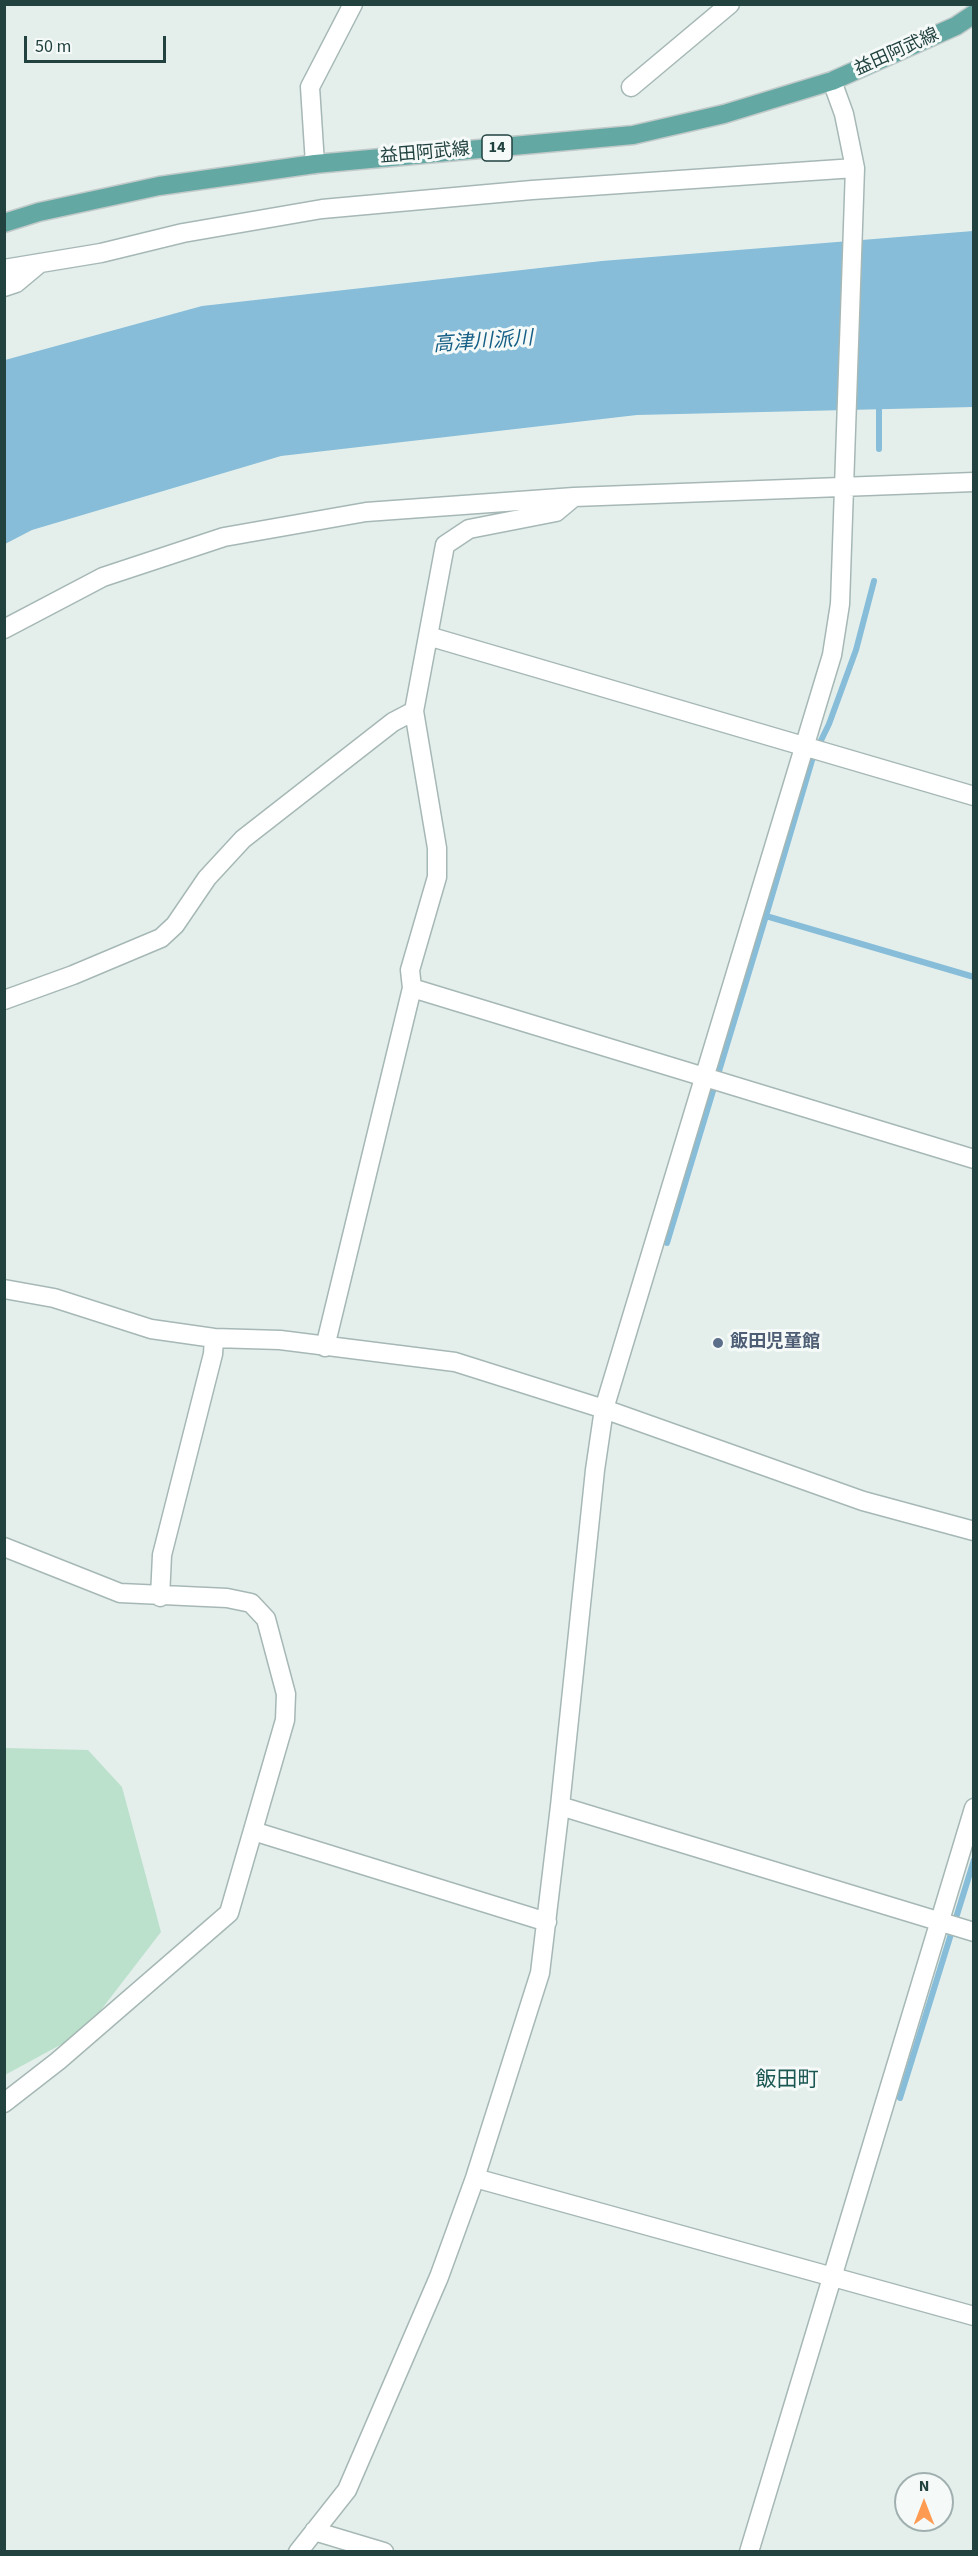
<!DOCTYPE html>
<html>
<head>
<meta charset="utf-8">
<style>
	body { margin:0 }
	#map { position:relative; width:978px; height:2556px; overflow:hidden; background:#e4efec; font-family:"Source Sans 3",sans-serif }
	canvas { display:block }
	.frame { position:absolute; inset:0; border:6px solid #21423f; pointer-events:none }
	.north { position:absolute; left:894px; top:2472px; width:60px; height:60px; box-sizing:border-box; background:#f5faf9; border:2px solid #a0b0af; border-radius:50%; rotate:0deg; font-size:16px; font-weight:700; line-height:24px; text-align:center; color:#21423f }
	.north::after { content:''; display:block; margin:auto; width:21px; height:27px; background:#fe9b52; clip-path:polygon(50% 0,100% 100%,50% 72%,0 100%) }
	.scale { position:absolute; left:24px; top:36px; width:142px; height:27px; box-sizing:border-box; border:3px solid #21423f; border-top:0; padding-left:8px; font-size:18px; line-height:21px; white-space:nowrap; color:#21423f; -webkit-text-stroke:4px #f5faf9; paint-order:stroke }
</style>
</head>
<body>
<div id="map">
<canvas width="978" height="2556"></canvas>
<div class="frame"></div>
<div class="north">N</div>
<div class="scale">50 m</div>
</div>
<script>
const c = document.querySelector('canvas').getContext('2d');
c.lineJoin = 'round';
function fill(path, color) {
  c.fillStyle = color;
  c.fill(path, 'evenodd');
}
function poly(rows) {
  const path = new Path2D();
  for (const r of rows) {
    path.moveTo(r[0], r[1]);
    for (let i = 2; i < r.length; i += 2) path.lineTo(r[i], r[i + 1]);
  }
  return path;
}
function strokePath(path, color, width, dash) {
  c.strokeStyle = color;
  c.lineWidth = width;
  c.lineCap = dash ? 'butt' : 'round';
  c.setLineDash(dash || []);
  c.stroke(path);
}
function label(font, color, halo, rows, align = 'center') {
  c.font = font + ' "Source Sans 3","Noto Sans JP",sans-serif';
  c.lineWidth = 6;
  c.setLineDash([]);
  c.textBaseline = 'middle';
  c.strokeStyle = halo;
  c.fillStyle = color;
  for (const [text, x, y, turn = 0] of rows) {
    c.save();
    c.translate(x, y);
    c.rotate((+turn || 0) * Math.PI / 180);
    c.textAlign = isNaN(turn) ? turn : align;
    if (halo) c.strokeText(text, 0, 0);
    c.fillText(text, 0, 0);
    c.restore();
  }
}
const green = poly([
	[5,1748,88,1750,122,1787,161,1932,84,2032,5,2075]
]);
const water = poly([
	[973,231,973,407,637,415,281,456,32,530,5,544,5,360,202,306,602,261]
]);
const stream = poly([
	[879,449,879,401],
	[874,581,856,650,829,724,813,757,766,916,974,977],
	[667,1243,766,916],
	[900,2098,974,1860]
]);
const minor = poly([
	[631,87,730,4],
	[315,164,310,87,353,4],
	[4,269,101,253,183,233,322,209,532,190,855,168],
	[4,287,16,283,40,263],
	[4,629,103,577,224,537,366,512,574,497,974,482],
	[428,636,974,796],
	[412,988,974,1159],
	[4,1000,73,975,161,938,175,925,207,878,243,839,393,722,414,711],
	[4,1289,54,1298,151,1329,214,1338,280,1340,455,1362,604,1409,863,1501,974,1531],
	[325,1347,412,988,410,970,437,877,437,848,414,711,445,545,469,529,556,512,574,497],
	[4,1547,120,1593,227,1598,251,1603,266,1619,286,1694,285,1720,229,1913,58,2061,4,2103],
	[160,1597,162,1555,213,1354,214,1338],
	[560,1806,974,1932],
	[253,1831,547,1922],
	[475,2178,974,2316],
	[314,2531,384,2552],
	[298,2552,347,2490,439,2277,475,2178,540,1973,560,1806,595,1470,604,1409,832,655,840,604,855,168,844,114,832,81],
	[749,2552,974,1808]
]);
const primary = poly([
	[4,223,39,212,159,186,315,164,633,135,724,114,832,81,956,26,974,14]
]);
const markers = [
	[718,1343,6,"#5c6f8a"]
];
const shields = [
	[497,148,30]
];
const shieldNames = [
	["14",497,148]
];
const streetNames = [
	["益田阿武線",897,53,-24],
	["益田阿武線",425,154,-5]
];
const serviceNames = [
	["飯田児童館",730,1343]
];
const waterNames = [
	["高津川派川",483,343,-4]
];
const quarterNames = [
	["飯田町",787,2081]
];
fill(green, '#bbe1cc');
fill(water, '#87bdd8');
strokePath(stream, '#87bdd8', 6);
strokePath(minor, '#a6b8b5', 21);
strokePath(primary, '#c1cac9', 21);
strokePath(minor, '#fff', 18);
strokePath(primary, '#64a8a3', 18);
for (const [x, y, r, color] of markers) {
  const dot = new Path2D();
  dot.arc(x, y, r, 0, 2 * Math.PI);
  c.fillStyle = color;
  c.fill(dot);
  strokePath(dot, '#f5faf9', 2);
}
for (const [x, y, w] of shields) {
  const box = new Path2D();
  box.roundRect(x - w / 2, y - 13, w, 26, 4.5);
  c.fillStyle = '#f5faf9';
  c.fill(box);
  strokePath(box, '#21423f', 1.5);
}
label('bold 16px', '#21423f', null, shieldNames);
label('18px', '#21423f', '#f5faf9', streetNames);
label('bold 18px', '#4e5e75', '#f5faf9', serviceNames, 'left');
label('italic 20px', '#155e85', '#f5faf9', waterNames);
label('21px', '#1b5753', '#f5faf9', quarterNames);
</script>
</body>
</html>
